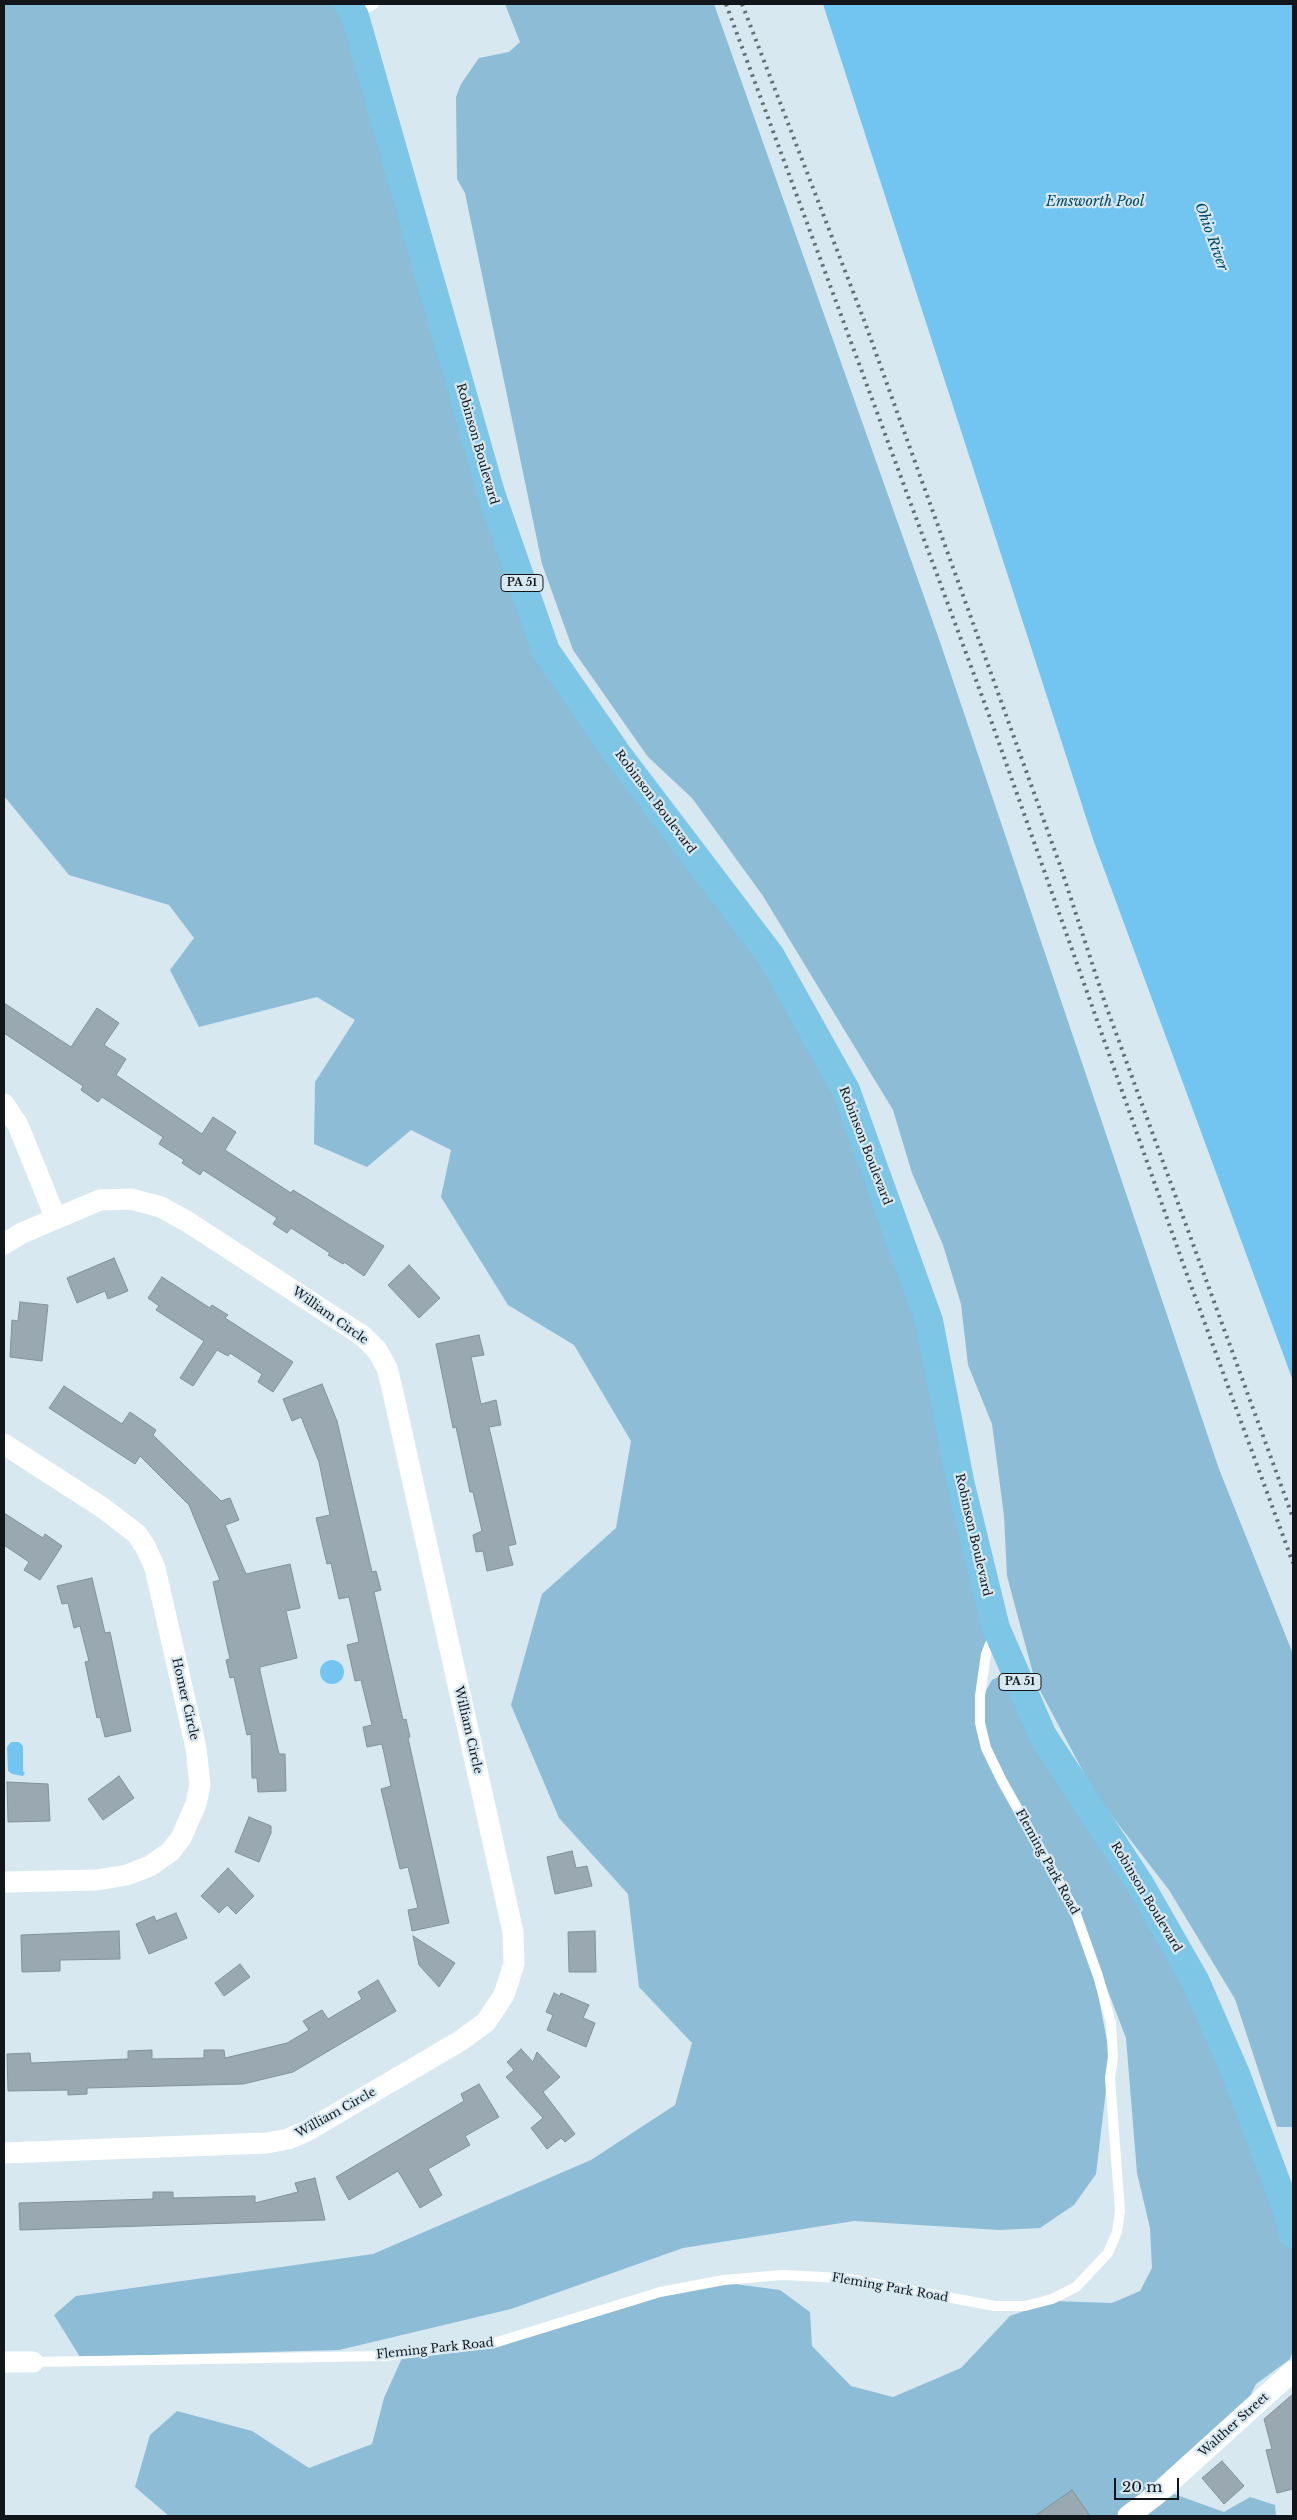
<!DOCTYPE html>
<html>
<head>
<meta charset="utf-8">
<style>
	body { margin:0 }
	#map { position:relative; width:1297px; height:2520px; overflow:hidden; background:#d7e8f1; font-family:"Libre Baskerville",serif }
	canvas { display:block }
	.frame { position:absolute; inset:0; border:5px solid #101619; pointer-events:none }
	.scale { position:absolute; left:1114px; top:2478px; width:65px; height:22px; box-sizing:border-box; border:2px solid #101619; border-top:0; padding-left:6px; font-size:15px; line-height:18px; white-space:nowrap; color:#101619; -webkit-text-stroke:4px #d7e8f1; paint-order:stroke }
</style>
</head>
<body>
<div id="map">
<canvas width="1297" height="2520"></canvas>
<div class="frame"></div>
<div class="scale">20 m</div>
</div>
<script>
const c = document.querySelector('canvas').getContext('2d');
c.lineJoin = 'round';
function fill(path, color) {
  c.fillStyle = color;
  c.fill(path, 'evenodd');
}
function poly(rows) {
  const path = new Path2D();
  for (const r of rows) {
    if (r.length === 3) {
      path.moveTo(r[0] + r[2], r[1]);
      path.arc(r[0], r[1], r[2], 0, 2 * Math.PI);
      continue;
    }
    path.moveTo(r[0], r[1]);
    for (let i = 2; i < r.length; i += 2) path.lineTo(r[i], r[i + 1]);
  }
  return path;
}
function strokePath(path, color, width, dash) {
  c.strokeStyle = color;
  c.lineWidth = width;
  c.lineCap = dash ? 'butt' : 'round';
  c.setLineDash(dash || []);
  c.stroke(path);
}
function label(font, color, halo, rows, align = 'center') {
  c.font = font + ' "Libre Baskerville",serif';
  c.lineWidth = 4.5;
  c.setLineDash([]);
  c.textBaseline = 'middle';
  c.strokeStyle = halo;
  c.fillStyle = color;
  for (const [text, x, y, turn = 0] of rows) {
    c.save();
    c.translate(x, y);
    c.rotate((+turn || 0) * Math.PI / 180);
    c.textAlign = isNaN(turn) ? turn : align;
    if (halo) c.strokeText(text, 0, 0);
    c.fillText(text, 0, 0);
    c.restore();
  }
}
const green = poly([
	[4,4,340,4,535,651,766,960,841,1093,923,1322,993,1629,978,1723,1072,1911,1095,1979,1110,2056,1096,2174,1074,2205,1040,2228,999,2230,854,2221,683,2248,511,2309,339,2350,80,2357,54,2315,76,2296,373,2254,591,2160,675,2105,692,2043,639,1987,628,1894,559,1818,511,1705,542,1594,616,1528,631,1441,574,1345,508,1305,441,1197,451,1150,411,1130,367,1167,314,1144,315,1082,355,1020,317,997,199,1027,170,970,194,938,169,905,69,875,4,796],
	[505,4,714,4,939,639,1219,1469,1293,1654,1293,2127,1277,2127,1235,1999,1169,1890,1095,1794,1035,1681,1007,1576,1004,1516,992,1424,968,1365,961,1304,943,1245,912,1173,893,1110,763,896,692,798,648,757,573,650,542,564,465,193,457,179,456,97,461,84,479,58,509,52,520,42],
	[1002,1675,1194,1982,1283,2215,1293,2252,1293,2351,1290,2359,1256,2384,1243,2411,1122,2516,169,2516,135,2487,150,2435,177,2411,252,2431,309,2468,372,2444,384,2398,403,2356,495,2347,663,2296,727,2283,780,2290,810,2312,812,2346,851,2386,893,2397,961,2368,1010,2316,1053,2301,1112,2303,1140,2291,1152,2268,1150,2228,1137,2173,1126,2038,1077,1910,988,1747,982,1723,983,1696,992,1680],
	[1174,2494,1224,2512,1250,2497,1275,2505,1276,2516,1146,2516]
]);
const water = poly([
	[823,4,1293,4,1293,1381,1094,842],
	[332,1672,12],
	[11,1742,19,1742,23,1746,23,1771,25,1773,23,1776,12,1774,8,1771,7,1747]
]);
const building = poly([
	[4,1003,71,1047,97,1008,119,1023,104,1045,126,1059,116,1075,202,1134,213,1117,236,1132,225,1150,291,1193,293,1190,384,1246,364,1276,344,1262,343,1264,328,1255,330,1253,291,1228,287,1233,273,1224,277,1218,203,1170,200,1175,182,1163,184,1160,159,1144,163,1137,102,1097,98,1102,81,1090,83,1086,4,1033,4,1003],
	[114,1258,128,1291,108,1299,105,1291,77,1303,67,1278,114,1258],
	[409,1265,440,1298,419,1318,388,1285,409,1265],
	[162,1277,210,1308,212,1305,228,1315,225,1318,293,1362,273,1392,258,1382,262,1374,230,1353,228,1356,217,1350,193,1386,180,1378,204,1341,156,1310,159,1306,148,1298,162,1277],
	[20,1302,48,1305,42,1361,10,1357,12,1320,18,1321,20,1302],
	[479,1335,484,1355,471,1357,481,1404,496,1400,501,1425,489,1427,516,1544,508,1546,513,1565,487,1571,483,1551,476,1552,473,1535,482,1531,473,1492,470,1492,456,1427,453,1428,436,1344,479,1335],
	[322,1384,337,1421,372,1572,376,1571,381,1590,374,1592,403,1720,406,1719,410,1737,408,1738,449,1923,412,1931,408,1910,418,1908,408,1867,400,1869,381,1789,391,1786,382,1744,367,1747,363,1727,372,1725,361,1680,355,1681,347,1645,359,1642,349,1597,339,1599,331,1563,327,1564,316,1518,330,1515,319,1462,301,1417,292,1421,283,1399,322,1384],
	[64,1386,122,1424,130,1412,156,1430,153,1435,221,1501,230,1498,239,1520,225,1525,246,1574,290,1564,300,1608,286,1611,297,1658,260,1667,260,1671,279,1754,285,1754,286,1791,258,1792,257,1778,252,1778,251,1734,247,1735,234,1677,230,1678,226,1660,230,1659,213,1582,220,1580,189,1505,140,1456,135,1464,49,1408,64,1386],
	[4,1513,43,1538,45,1534,62,1546,40,1580,24,1570,29,1562,4,1545,4,1513],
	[92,1578,105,1633,110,1632,131,1731,105,1737,100,1717,97,1718,85,1662,89,1661,80,1626,74,1628,68,1603,62,1604,57,1586,92,1578],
	[119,1776,134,1798,103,1820,88,1799,119,1776],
	[7,1782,48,1784,50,1821,8,1822,7,1782],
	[249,1817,271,1826,271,1833,259,1862,235,1852,249,1817],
	[572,1851,576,1868,587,1866,592,1886,555,1894,547,1857,572,1851],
	[228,1868,254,1896,236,1914,227,1905,219,1913,201,1896,228,1868],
	[176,1913,187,1938,149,1954,136,1924,154,1916,156,1921,176,1913],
	[119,1931,120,1959,60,1960,60,1971,22,1972,21,1935,119,1931],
	[595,1931,596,1972,569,1972,568,1932,595,1931],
	[413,1936,455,1963,439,1987,419,1965,413,1936],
	[240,1964,250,1977,224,1996,215,1983,240,1964],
	[378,1980,396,2011,293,2072,243,2084,87,2088,87,2094,68,2095,68,2090,8,2091,7,2054,30,2053,31,2063,128,2059,128,2051,152,2050,152,2059,204,2058,204,2050,224,2050,225,2058,287,2043,309,2030,303,2021,322,2010,328,2019,362,1999,358,1992,378,1980],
	[554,1993,560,1996,561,1993,589,2005,583,2018,595,2023,586,2047,547,2030,553,2015,546,2012,554,1993],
	[521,2049,533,2062,537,2052,560,2077,543,2092,575,2134,565,2142,561,2138,547,2149,531,2128,543,2118,506,2077,514,2070,507,2062,521,2049],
	[479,2084,499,2117,465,2136,470,2145,428,2169,442,2195,420,2208,398,2171,349,2200,336,2177,464,2101,461,2094,479,2084],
	[315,2178,325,2220,20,2230,19,2203,153,2199,153,2192,173,2192,173,2198,255,2196,255,2203,298,2192,295,2183,315,2178],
	[1293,2394,1293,2489,1277,2493,1266,2450,1272,2449,1264,2419,1293,2394],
	[1222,2461,1244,2486,1224,2504,1202,2478,1222,2461],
	[1072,2490,1090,2516,1035,2516,1072,2490]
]);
const service = poly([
	[355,14,374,4],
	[33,2362,384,2356,494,2343,660,2292,724,2280,782,2275,844,2278,995,2306,1025,2306,1052,2299,1076,2287,1108,2253,1117,2232,1120,2211,1110,2078,1113,2057,1111,2023,1098,1976,1074,1909,1002,1781,986,1748,980,1723,980,1696,986,1654,994,1634]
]);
const minor = poly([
	[4,1104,18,1125,56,1219],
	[4,1244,22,1233,100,1200,131,1199,161,1207,188,1222,363,1336,377,1350,387,1368,392,1388,513,1932,514,1964,504,1995,486,2022,460,2041,307,2131,288,2139,267,2143,4,2153],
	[4,1444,103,1508,137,1534,146,1548,155,1568,196,1748,200,1785,196,1804,181,1838,170,1852,150,1866,127,1875,97,1880,4,1882],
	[4,2362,33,2362],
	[1128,2516,1156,2495,1293,2371]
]);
const primary = poly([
	[348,4,355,16,491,493,546,651,619,756,771,956,846,1090,929,1321,960,1481,996,1628,1043,1736,1140,1884,1196,1982,1236,2074,1288,2213,1293,2234]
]);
const rail = poly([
	[726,4,993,726,1186,1272,1293,1563],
	[742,4,864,320,1061,868,1105,1003,1293,1518]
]);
const shields = [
	[522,583,42],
	[1020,1682,42]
];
const shieldNames = [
	["PA 51",522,583],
	["PA 51",1020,1682]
];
const streetNames = [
	["Robinson Boulevard",477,444,74],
	["Robinson Boulevard",655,802,53],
	["Robinson Boulevard",865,1146,69],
	["William Circle",330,1316,35],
	["Robinson Boulevard",973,1535,77],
	["Homer Circle",185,1699,77],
	["William Circle",468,1730,77],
	["Fleming Park Road",1047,1862,61],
	["Robinson Boulevard",1146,1897,59],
	["William Circle",336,2113,-29],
	["Fleming Park Road",890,2288,10],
	["Fleming Park Road",435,2349,-6],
	["Walther Street",1234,2425,-42]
];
const waterNames = [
	["Emsworth Pool",1095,202],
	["Ohio River",1211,237,70]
];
fill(green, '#8cbcd6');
fill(water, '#73c5f1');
fill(building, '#99a8b1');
strokePath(building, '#82919a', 1);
strokePath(service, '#fff', 10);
strokePath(minor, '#fff', 21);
strokePath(primary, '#7dc6e6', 28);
strokePath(rail, '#636e73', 4, [2.5, 5]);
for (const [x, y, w] of shields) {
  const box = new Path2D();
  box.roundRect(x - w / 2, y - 8.5, w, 17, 4);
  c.fillStyle = '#d7e8f1';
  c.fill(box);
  strokePath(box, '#101619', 1);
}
label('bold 11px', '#101619', null, shieldNames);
label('12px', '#101619', '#d7e8f1', streetNames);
label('italic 14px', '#004864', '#d7e8f1', waterNames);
</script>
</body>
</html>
